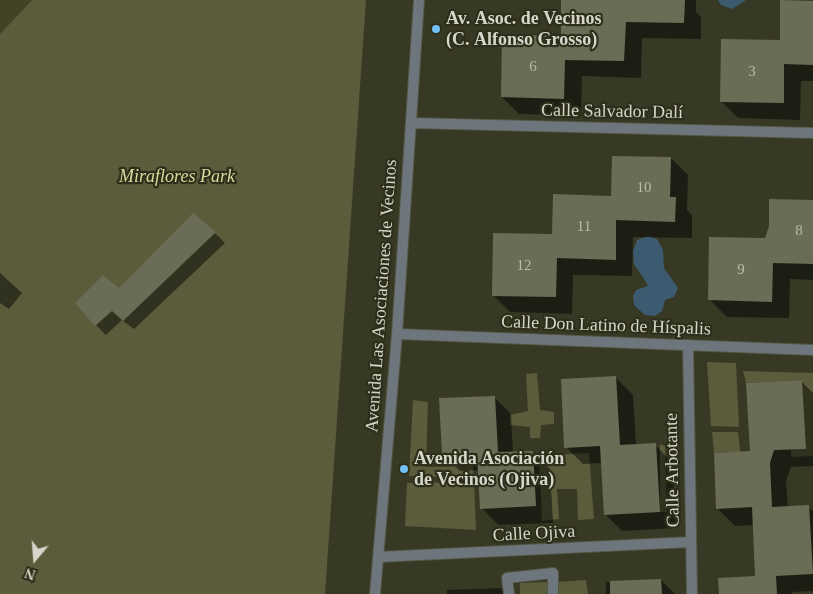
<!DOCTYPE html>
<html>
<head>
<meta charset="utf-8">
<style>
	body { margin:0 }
	#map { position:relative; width:813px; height:594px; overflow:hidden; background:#383924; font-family:Georgia,serif }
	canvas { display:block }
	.north { position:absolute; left:10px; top:534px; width:50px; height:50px; -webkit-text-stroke:4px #2e2f1a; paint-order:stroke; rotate:198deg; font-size:14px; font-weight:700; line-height:20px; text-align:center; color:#d5d6c9 }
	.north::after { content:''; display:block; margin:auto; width:18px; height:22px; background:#d5d6c9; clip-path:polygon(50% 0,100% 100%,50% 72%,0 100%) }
</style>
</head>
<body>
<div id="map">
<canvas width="813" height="594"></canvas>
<div class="north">N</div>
</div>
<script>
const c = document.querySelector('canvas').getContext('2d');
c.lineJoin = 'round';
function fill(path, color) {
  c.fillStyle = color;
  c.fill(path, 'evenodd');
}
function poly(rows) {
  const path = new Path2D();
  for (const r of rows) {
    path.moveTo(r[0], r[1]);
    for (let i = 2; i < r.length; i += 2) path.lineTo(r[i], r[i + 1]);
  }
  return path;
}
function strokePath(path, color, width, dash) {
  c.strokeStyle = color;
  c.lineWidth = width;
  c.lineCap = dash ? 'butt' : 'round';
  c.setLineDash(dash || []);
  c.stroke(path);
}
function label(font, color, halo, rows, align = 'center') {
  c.font = font + ' Georgia,serif';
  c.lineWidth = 4.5;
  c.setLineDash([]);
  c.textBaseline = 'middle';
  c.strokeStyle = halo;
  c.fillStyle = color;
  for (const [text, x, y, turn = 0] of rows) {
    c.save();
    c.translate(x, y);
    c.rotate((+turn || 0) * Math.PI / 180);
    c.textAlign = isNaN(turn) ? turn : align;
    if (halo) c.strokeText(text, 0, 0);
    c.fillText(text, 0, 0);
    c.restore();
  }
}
const built = poly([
	[0,0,32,0,0,34]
]);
const green = poly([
	[32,0,366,0,325,594,0,594,0,34],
	[707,362,736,363,739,427,711,426],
	[743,371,813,373,813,456,791,457,791,450,805,449,802,380,746,383],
	[537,373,540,410,554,412,554,424,541,425,540,438,530,438,530,427,510,425,510,415,528,411,526,374],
	[413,400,428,402,426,467,473,466,473,478,409,476],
	[712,432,738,432,741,458,733,452,714,453],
	[660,444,665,446,667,512,660,512],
	[589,453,594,519,578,520,577,489,557,489,559,519,542,521,539,456],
	[474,482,476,530,405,526,407,483],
	[586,580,588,594,556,594,556,582],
	[548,582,549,594,520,594,520,583]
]);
const water = poly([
	[718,0,746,0,732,9,721,5],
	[648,236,657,239,663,250,664,268,678,288,674,297,665,300,662,311,655,316,645,315,634,305,633,296,636,290,648,286,646,282,634,264,633,251,637,240]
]);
const shadow = poly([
	[563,0,696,0,696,12,701,17,701,39,642,38,641,78,582,76,581,116,519,114,502,97,562,37],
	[813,2,813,81,801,81,800,120,738,118,721,101,781,41],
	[671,158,688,175,687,210,692,215,692,238,633,237,632,276,573,275,572,314,510,312,493,295,553,236],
	[813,201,813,280,790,279,789,318,727,317,710,300,766,240],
	[215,233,225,243,134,329,122,320,106,335,96,325,119,289],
	[0,273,22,293,9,309,0,303],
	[616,378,633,395,636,445,655,445,672,462,676,528,622,531,605,514,602,463,583,464,566,447],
	[802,382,813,393,813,466,791,467,786,481,788,508,808,507,813,511,813,591,792,592,792,594,721,594,757,577,754,525,735,526,718,509,751,452],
	[494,397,511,414,513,453,533,452,550,469,553,523,498,525,482,508,480,470,460,471,443,454],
	[661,580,675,594,606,594,606,582],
	[501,588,507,594,447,594,447,590]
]);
const building = poly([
	[561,0,685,0,684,23,626,22,624,61,565,60,564,99,501,97,502,35,561,36],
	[780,0,813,1,813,65,784,64,784,103,720,102,721,39,780,40],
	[612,156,671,157,670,197,676,197,675,222,616,220,616,260,557,258,556,297,492,296,493,233,552,234,553,194,611,196],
	[769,199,813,200,813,264,773,263,772,302,708,300,709,237,765,238,769,226],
	[193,213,216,232,123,321,112,311,95,326,75,303,103,275,119,288],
	[616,376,620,445,656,443,660,512,604,515,600,446,564,448,561,379],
	[802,380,806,449,774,450,770,463,772,507,809,505,813,574,776,576,777,594,719,594,718,578,755,576,752,507,716,509,714,453,750,451,746,383],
	[495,396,498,452,533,451,536,506,480,509,477,453,442,454,439,398],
	[661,579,662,594,610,594,610,581]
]);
const street = poly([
	[411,123,813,133],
	[397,334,813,350],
	[688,345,692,594],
	[378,557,691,542],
	[375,594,397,334,419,0],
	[509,594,507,578,553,573,553,594]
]);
const markers = [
	[436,29,5,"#71c1f5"],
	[404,469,5,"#71c1f5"]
];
const numberNames = [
	["6",533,67],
	["3",752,72],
	["10",644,188],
	["11",584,227],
	["8",799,231],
	["12",524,266],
	["9",741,270]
];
const poiNames = [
	["Av. Asoc. de Vecinos",446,19],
	["(C. Alfonso Grosso)",446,40],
	["Avenida Asociación",414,459],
	["de Vecinos (Ojiva)",414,480]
];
const streetNames = [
	["Calle Salvador Dalí",612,112,1],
	["Avenida Las Asociaciones de Vecinos",382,296,-86],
	["Calle Don Latino de Híspalis",606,326,2],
	["Calle Arbotante",673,470,-91],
	["Calle Ojiva",534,534,-3]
];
const parkNames = [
	["Miraflores Park",177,177]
];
fill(built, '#414226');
fill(green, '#5a5c3b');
fill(water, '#3c5b70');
fill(shadow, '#0007');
fill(building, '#6a6c55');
strokePath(street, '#545542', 12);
strokePath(street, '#6c767c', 10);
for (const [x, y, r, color] of markers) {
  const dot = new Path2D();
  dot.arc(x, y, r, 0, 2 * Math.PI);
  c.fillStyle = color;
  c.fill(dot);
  strokePath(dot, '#2e2f1a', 2);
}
label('15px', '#babcac', null, numberNames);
label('bold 18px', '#d5d6c9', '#2e2f1a', poiNames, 'left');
label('18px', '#d5d6c9', '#2e2f1a', streetNames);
label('italic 18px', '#d8db9e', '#2e2f1a', parkNames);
</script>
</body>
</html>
